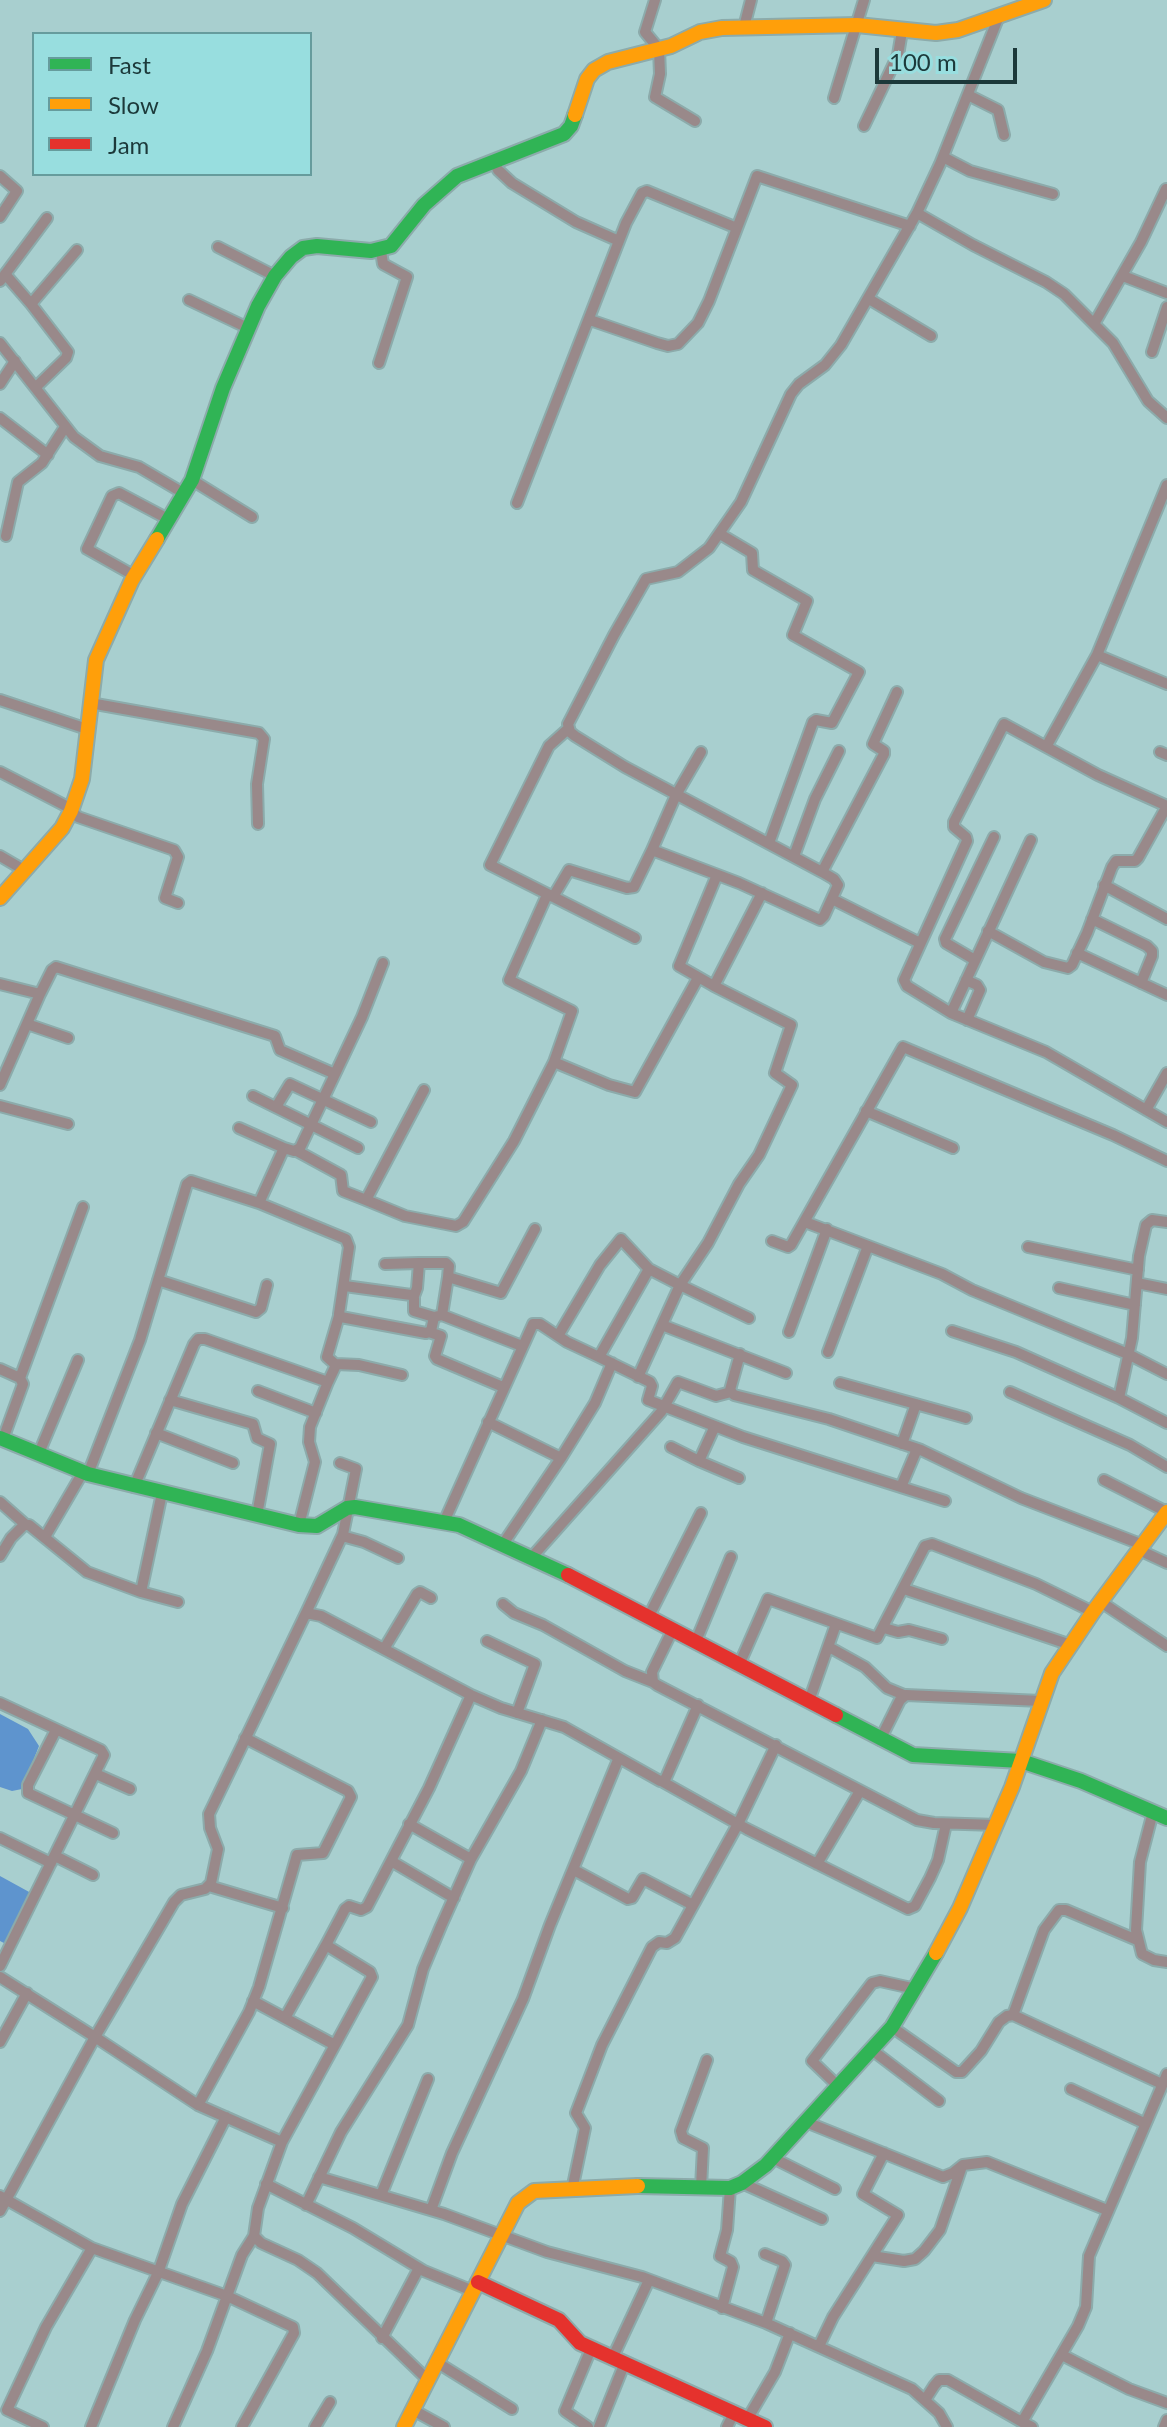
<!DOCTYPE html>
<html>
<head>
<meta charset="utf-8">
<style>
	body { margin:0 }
	#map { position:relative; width:1167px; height:2427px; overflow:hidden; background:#a8cfcf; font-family:Lato,sans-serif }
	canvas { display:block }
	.legend { position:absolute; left:32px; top:32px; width:280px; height:144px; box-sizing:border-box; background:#98dedf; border:2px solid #669c9d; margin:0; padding:10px 14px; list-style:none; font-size:24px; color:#1c393a }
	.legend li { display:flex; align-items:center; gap:16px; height:40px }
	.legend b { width:40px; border:2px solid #669c9d }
	.scale { position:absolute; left:875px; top:48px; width:142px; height:36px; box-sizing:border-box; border:4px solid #1c393a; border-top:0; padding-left:10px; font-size:24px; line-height:28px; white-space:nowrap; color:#1c393a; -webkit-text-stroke:6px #98dedf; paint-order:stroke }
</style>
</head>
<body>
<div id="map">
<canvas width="1167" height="2427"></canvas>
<ul class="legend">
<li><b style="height:10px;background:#30b455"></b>Fast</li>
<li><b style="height:10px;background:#ff9f0a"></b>Slow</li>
<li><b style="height:10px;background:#e5322d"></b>Jam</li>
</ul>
<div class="scale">100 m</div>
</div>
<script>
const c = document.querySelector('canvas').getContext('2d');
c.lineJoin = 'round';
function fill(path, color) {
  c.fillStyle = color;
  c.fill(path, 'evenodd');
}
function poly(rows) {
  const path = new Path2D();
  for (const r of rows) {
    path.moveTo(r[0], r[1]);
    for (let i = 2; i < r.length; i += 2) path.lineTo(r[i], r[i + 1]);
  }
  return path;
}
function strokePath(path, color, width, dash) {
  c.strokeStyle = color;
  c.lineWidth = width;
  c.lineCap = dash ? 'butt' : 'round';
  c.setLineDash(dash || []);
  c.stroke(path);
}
const water = poly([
	[0,1714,28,1729,39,1746,22,1789,12,1791,0,1787],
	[0,1876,31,1893,6,1944,0,1941]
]);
const street = poly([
	[655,0,645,32,659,49,660,74,655,97,695,121],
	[744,27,751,0],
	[968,95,998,110,1004,135],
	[834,98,864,0],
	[864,126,898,55,902,31],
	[943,157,970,171,1053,194],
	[494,161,498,170,512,183,576,222,619,241],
	[0,176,17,191,0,217],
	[917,213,973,245,1046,282,1064,294,1113,343,1148,401,1167,418],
	[218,247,275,276],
	[5,274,31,304,68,352,66,358,36,387],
	[1123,276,1167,293],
	[0,281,47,218],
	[869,299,931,336],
	[189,300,248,328],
	[31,304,77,250],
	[590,320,657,343,668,346,678,344,698,323,709,301,757,176,910,226],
	[1094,324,1141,242,1166,189],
	[0,343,74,437,100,456,139,467,185,494],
	[1152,352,1167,307],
	[379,363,407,277,383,264,381,251],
	[0,384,15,361],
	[0,418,48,455],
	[192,480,252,517],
	[517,503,626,223,642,193,647,191,737,228],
	[720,534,752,553,753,570,807,601,793,635,859,672,832,723,816,720,813,722,769,843],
	[6,536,18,482,42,463,65,427],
	[135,576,87,549,112,496,119,493,168,519],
	[1097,655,1167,684],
	[0,700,87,729],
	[90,703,259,733,264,739,257,784,258,824],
	[569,728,549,746,490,865,635,938],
	[1046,747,1097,655,1167,485],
	[701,752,676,795,652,850,739,883,820,920,824,916,838,885,834,879,822,872,884,754,884,751,873,744,897,692],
	[1160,752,1167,755],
	[0,772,66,806,78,817,174,850,178,857,165,898,178,903],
	[1167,806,1098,775,1004,724,954,822,954,827,966,837,967,841,904,980,907,986,951,1013,1046,1052,1167,1122],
	[0,856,24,870],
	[794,856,815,799,839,751],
	[822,872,625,767,575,736,570,732,568,724,614,635,646,579,678,572,709,548,741,502,791,394,799,384,825,365,841,345,917,213,940,164,999,16],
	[1104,885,1167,919],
	[547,895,509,980,572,1011,554,1062],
	[553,897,569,870,627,888,634,887,652,850],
	[832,899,920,943],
	[1092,919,1147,946,1152,951,1152,956,1141,983],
	[988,931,1044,962,1068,968,1072,965,1087,933,1112,867,1116,861,1135,861,1138,858,1167,806],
	[1077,953,1167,995],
	[975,960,946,943,945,939,994,837],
	[966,980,977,985,980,990,967,1020],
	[0,984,40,994,52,970,56,967,275,1036,280,1050,335,1074],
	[714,986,762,893],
	[951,1013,1031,840],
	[27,1024,68,1038],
	[0,1085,40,994],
	[424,1090,366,1200,405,1216,456,1226,463,1222,514,1141,554,1062,609,1085,635,1092,698,978],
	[253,1096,358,1148],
	[0,1106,68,1124],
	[276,1107,290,1084,371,1122],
	[1146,1110,1167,1073],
	[866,1111,953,1148],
	[239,1128,284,1148],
	[297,1151,341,1175,343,1191,366,1200],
	[259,1203,284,1148,294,1151,300,1148,362,1017,383,963],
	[805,1222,942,1274,972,1290,1128,1354,1167,1374],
	[772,1241,788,1247,791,1245,903,1047,1113,1135,1167,1161],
	[1028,1247,1138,1270],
	[419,1263,446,1263,449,1266,448,1277,501,1293,535,1229],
	[385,1264,419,1263,417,1288,414,1296],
	[649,1269,599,1357,650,1382,652,1386,648,1400,743,1437,945,1501],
	[158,1280,256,1312,261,1308,267,1285],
	[1137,1283,1167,1289],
	[345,1286,411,1295,414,1298,414,1311,434,1317],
	[1059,1288,1135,1305],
	[442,1315,448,1277],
	[662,1325,786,1373],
	[952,1331,1016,1352,1119,1398,1167,1423],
	[429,1332,441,1336,435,1356,437,1359,503,1387],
	[789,1332,827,1229],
	[558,1336,600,1265,621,1239,649,1269,680,1285,708,1243,739,1184,759,1155,792,1085,775,1073,791,1025,714,986,679,966,717,875],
	[828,1352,868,1246],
	[740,1354,730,1390,734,1395,829,1419,921,1450,1021,1498,1143,1545],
	[336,1364,359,1365,402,1375],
	[0,1369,20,1378,23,1384,3,1439],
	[638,1377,680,1285,749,1318],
	[20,1378,83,1207],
	[328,1382,336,1365,327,1357,339,1316],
	[840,1383,966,1418],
	[258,1391,316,1413],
	[1010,1392,1130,1445,1167,1467],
	[1119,1398,1132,1338,1139,1256,1146,1225,1152,1220,1167,1222],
	[170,1400,253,1424,257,1438,270,1444,257,1515],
	[488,1422,561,1458,595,1403,612,1363],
	[715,1426,699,1461,739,1478],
	[156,1433,233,1463],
	[902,1444,916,1404],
	[671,1447,699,1461],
	[39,1453,78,1360],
	[340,1463,356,1469,343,1534,306,1613,321,1616,471,1695,501,1708,564,1727,660,1781,665,1780,698,1705],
	[88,1474,140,1340,187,1184,191,1181,259,1203,346,1239,349,1247,339,1314,341,1317,426,1333,431,1331,434,1317,442,1315,522,1346],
	[1104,1480,1167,1512],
	[134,1487,194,1344,198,1339,205,1339,328,1382,310,1427,309,1442,315,1462,299,1525],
	[901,1487,917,1449],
	[162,1493,141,1592,178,1602],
	[0,1502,26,1525],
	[444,1522,533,1324,540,1324,567,1342,599,1357],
	[342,1536,364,1542,398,1558],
	[45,1537,83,1472],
	[503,1544,561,1458],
	[1139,1550,1167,1563],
	[0,1556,11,1538,24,1525,29,1525,87,1572,141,1592],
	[532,1557,661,1412,678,1382,716,1396,731,1392],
	[904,1589,1071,1645],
	[1101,1602,1167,1646],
	[503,1604,514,1613,543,1625,625,1671,653,1682],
	[306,1613,209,1814,210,1828,218,1849,211,1883,205,1889,181,1895,174,1902,95,2037,198,2105,282,2142,258,2208,254,2236,261,2243,298,2260,317,2273,428,2380],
	[649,1616,701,1513],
	[884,1628,898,1632,909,1630,942,1639],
	[673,1629,652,1672,653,1682,657,1685,917,1820,934,1823,996,1825],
	[487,1641,535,1664,517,1713],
	[696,1641,731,1557],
	[829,1647,865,1667,887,1688,904,1695],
	[384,1649,417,1594,420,1592,431,1598],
	[739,1665,768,1599,877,1638,925,1546,932,1544,1036,1584,1093,1612],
	[809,1701,836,1624],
	[0,1703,101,1750,104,1755,0,1966],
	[56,1730,28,1785,28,1793,113,1833],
	[880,1740,900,1700,906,1695,1041,1701],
	[96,1774,130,1789],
	[663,1782,747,1829,908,1909,915,1906,930,1878,938,1860,946,1824],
	[1153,1812,1140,1862,1136,1930,1142,1954,1154,1960,1167,1962],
	[409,1824,471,1859],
	[0,1838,51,1863],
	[55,1856,93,1875],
	[391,1861,454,1898],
	[817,1864,860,1791],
	[574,1870,628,1899,632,1898,643,1879,693,1905],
	[209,1886,283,1908],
	[0,1977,95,2037,0,2211],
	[253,2001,335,2045],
	[1013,2015,1044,1930,1059,1910,1066,1910,1137,1940],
	[285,2018,326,1945],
	[892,2027,956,2072,962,2072,981,2051,999,2022,1007,2016,1013,2015,1162,2084],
	[0,2042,27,1993],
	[872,2050,939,2101],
	[838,2086,812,2061,872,1983,880,1981,916,1989],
	[1071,2089,1144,2123],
	[198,2105,249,2012,259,1987,297,1855,323,1853,351,1797,348,1791,245,1738],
	[806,2122,943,2177,953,2173,963,2165,987,2162,1107,2210],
	[282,2142,372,1977,370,1972,326,1945,345,1909,349,1906,361,1910,367,1907,429,1788,471,1695],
	[773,2158,835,2189],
	[319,2177,444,2214,547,2252,642,2277,766,2323,912,2389,939,2413,947,2427],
	[742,2183,822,2219],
	[266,2184,353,2228,424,2271,473,2291],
	[701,2187,703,2148,683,2138,681,2131,707,2060],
	[572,2190,585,2128,576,2113,602,2045,652,1947,659,1942,667,1943,675,1938,738,1824,776,1745],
	[381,2195,428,2079],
	[0,2196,92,2248,227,2296,293,2327,294,2333,242,2427],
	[306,2205,341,2132,408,2025,423,1969,441,1926,471,1859,521,1771,542,1720],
	[431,2210,452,2153,523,1999,550,1925,618,1760],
	[765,2254,782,2261,785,2265,766,2323],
	[872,2256,904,2261,915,2259,924,2251,940,2230,962,2166],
	[722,2308,733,2267,731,2262,720,2256,727,2230,730,2188],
	[382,2338,419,2268],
	[819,2346,833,2317,898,2215,863,2194,884,2153],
	[1062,2355,1129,2389,1167,2403],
	[612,2359,649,2280],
	[438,2363,512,2409],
	[925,2400,934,2386,939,2380,948,2380,1022,2422],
	[413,2410,444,2427],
	[748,2418,775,2372,790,2333],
	[43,2427,7,2410,46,2327,92,2248],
	[91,2427,135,2320,158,2273,182,2204,226,2117],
	[173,2427,207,2351,242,2255,254,2236],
	[315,2427,330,2402],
	[588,2427,565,2411,591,2349],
	[599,2427,624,2365],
	[727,2427,734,2413],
	[1032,2427,1022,2422,1078,2326,1086,2307,1089,2256,1167,2074],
	[1164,2427,1167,2420]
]);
const fast = poly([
	[157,539,192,480,223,388,258,306,275,276,291,257,303,248,317,246,371,251,391,246,424,205,457,176,564,134,571,126,575,115],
	[0,1438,88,1474,299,1525,317,1526,347,1508,355,1507,459,1525,568,1575],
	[836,1715,913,1755,1021,1761,1081,1781,1167,1818],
	[638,2186,730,2188,742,2183,766,2165,892,2027,936,1953]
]);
const slow = poly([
	[575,115,587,79,594,70,608,62,671,46,700,32,722,28,857,25,936,33,958,30,1044,0],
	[0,898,62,828,71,811,82,779,96,660,132,580,157,539],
	[936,1953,960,1908,1012,1787,1052,1673,1093,1612,1167,1512],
	[404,2427,518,2203,534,2191,638,2186]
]);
const jam = poly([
	[568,1575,836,1715],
	[478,2282,559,2320,580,2343,765,2427]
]);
fill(water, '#5e94ce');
strokePath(street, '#8cabab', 14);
strokePath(fast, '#8cabab', 18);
strokePath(slow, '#8cabab', 18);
strokePath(jam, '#8cabab', 18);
strokePath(street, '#99898a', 10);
strokePath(fast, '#30b455', 14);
strokePath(slow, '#ff9f0a', 14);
strokePath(jam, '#e5322d', 14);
</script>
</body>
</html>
